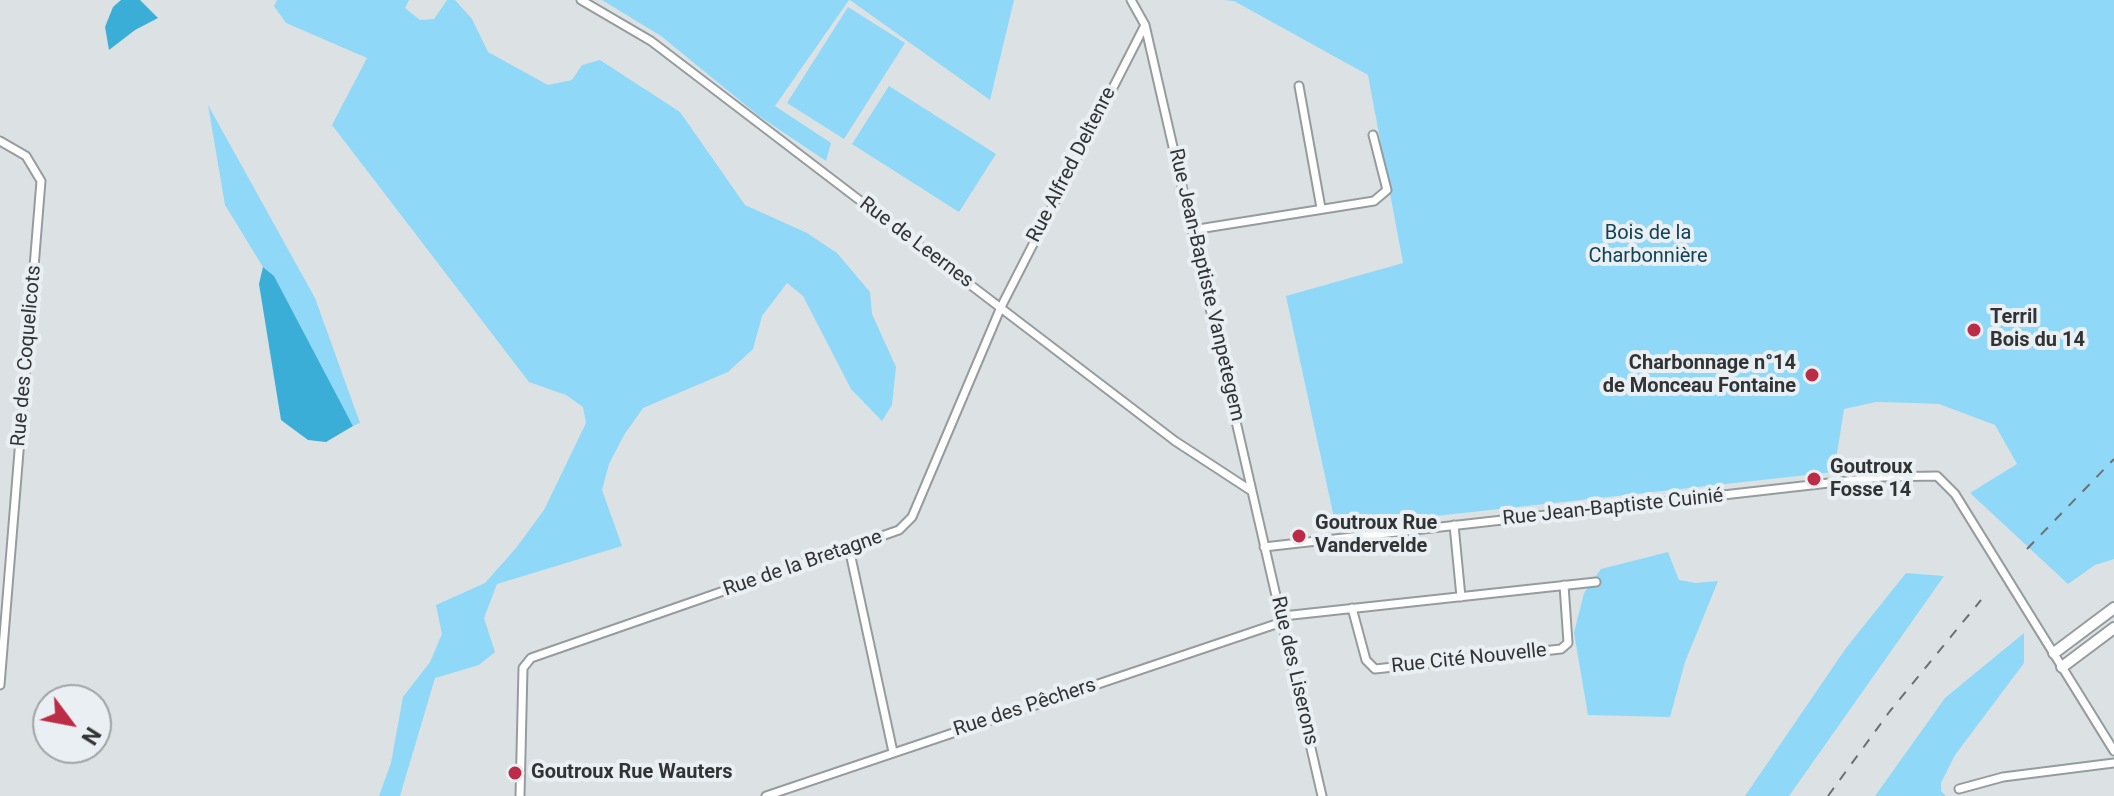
<!DOCTYPE html>
<html>
<head>
<meta charset="utf-8">
<style>
	body { margin:0 }
	#map { position:relative; width:2114px; height:796px; overflow:hidden; background:#dce2e4; font-family:Roboto,sans-serif }
	canvas { display:block }
	.north { position:absolute; left:32px; top:684px; width:80px; height:80px; box-sizing:border-box; background:#e9eff2; border:2px solid #9fa4a6; border-radius:50%; rotate:122deg; font-size:22px; font-weight:700; line-height:32px; text-align:center; color:#313334 }
	.north::after { content:''; display:block; margin:auto; width:28px; height:36px; background:#bd2c46; clip-path:polygon(50% 0,100% 100%,50% 72%,0 100%) }
</style>
</head>
<body>
<div id="map">
<canvas width="2114" height="796"></canvas>
<div class="north">N</div>
</div>
<script>
const c = document.querySelector('canvas').getContext('2d');
c.lineJoin = 'round';
function fill(path, color) {
  c.fillStyle = color;
  c.fill(path, 'evenodd');
}
function poly(rows) {
  const path = new Path2D();
  for (const r of rows) {
    path.moveTo(r[0], r[1]);
    for (let i = 2; i < r.length; i += 2) path.lineTo(r[i], r[i + 1]);
  }
  return path;
}
function strokePath(path, color, width, dash) {
  c.strokeStyle = color;
  c.lineWidth = width;
  c.lineCap = dash ? 'butt' : 'round';
  c.setLineDash(dash || []);
  c.stroke(path);
}
function label(font, color, halo, rows, align = 'center') {
  c.font = font + ' Roboto,sans-serif';
  c.lineWidth = 8;
  c.setLineDash([]);
  c.textBaseline = 'middle';
  c.strokeStyle = halo;
  c.fillStyle = color;
  for (const [text, x, y, turn = 0] of rows) {
    c.save();
    c.translate(x, y);
    c.rotate((+turn || 0) * Math.PI / 180);
    c.textAlign = isNaN(turn) ? turn : align;
    if (halo) c.strokeText(text, 0, 0);
    c.fillText(text, 0, 0);
    c.restore();
  }
}
const green = poly([
	[277,0,409,0,405,8,420,20,434,19,447,0,455,0,472,19,488,52,548,85,572,80,582,65,600,60,680,112,745,205,807,233,837,253,870,292,872,314,896,367,892,405,882,421,851,389,803,296,787,283,762,316,753,349,728,372,643,408,624,435,609,464,602,490,622,546,497,584,484,618,495,652,479,665,435,678,400,796,379,796,391,763,403,697,430,662,442,634,436,605,485,583,516,548,544,510,586,423,583,407,566,395,529,382,332,125,367,58,286,23,274,6],
	[602,0,849,0,775,106,831,143,826,161,759,116,661,36],
	[850,0,1014,0,990,100],
	[1223,0,2114,0,2114,559,2095,565,2068,584,1970,493,2017,464,1995,425,1939,404,1915,403,1876,402,1844,409,1834,472,1336,527,1286,296,1403,263,1368,75,1234,1],
	[848,7,905,43,844,139,787,103],
	[889,86,996,154,959,212,852,144],
	[208,105,315,298,360,423,353,426,274,276,263,267,225,205],
	[1668,552,1679,580,1696,583,1718,581,1685,662,1670,717,1588,715,1574,633,1584,593,1601,569],
	[1906,573,1944,576,1789,796,1745,796,1846,648],
	[2024,633,2024,663,1955,755,1941,783,1941,791,1946,796,1875,796,1945,698]
]);
const water = poly([
	[121,0,140,0,158,18,135,30,109,50,105,27,113,7],
	[263,267,274,276,353,426,326,442,308,440,281,420,259,284]
]);
const street = poly([
	[581,0,651,41,1175,441,1250,490],
	[1131,0,1145,25,1322,796],
	[1299,86,1321,208],
	[0,141,26,156,41,181,0,685],
	[1192,230,1374,201,1387,190,1373,135],
	[1454,525,1461,597],
	[1264,547,1882,477,1937,476,1955,494,2114,751],
	[849,548,893,752],
	[1352,608,1366,660,1375,669,1561,649,1568,643,1564,585],
	[1283,616,1596,582],
	[1959,789,2003,777,2114,763],
	[520,796,523,668,531,658,899,530,912,517,1001,307,1145,25],
	[766,796,1285,621]
]);
const secondary = poly([
	[2054,653,2114,608],
	[2062,667,2114,628]
]);
const rail = poly([
	[2027,549,2114,459],
	[1828,796,1890,711,1981,600]
]);
const markers = [
	[1974,330,8,"#bd2c46"],
	[1812,375,8,"#bd2c46"],
	[1814,479,8,"#bd2c46"],
	[1299,536,8,"#bd2c46"],
	[515,773,8,"#bd2c46"]
];
const streetNames = [
	["Rue Alfred Deltenre",1072,165,-63],
	["Rue de Leernes",916,243,37],
	["Rue Jean-Baptiste Vanpetegem",1206,285,77],
	["Rue des Coquelicots",27,356,-85],
	["Rue Jean-Baptiste Cuinié",1613,508,-6],
	["Rue de la Bretagne",803,564,-19],
	["Rue Cité Nouvelle",1469,659,-6],
	["Rue des Liserons",1294,671,77],
	["Rue des Pêchers",1025,708,-18]
];
const parkNames = [
	["Bois de la",1648,234],
	["Charbonnière",1648,257]
];
const poiNames = [
	["Terril",1990,318],
	["Bois du 14",1990,341],
	["Charbonnage n°14",1796,364,"right"],
	["de Monceau Fontaine",1796,387,"right"],
	["Goutroux",1830,468],
	["Fosse 14",1830,491],
	["Goutroux Rue",1315,524],
	["Vandervelde",1315,547],
	["Goutroux Rue Wauters",531,773]
];
fill(green, '#8fd8f7');
fill(water, '#3aaed7');
strokePath(street, '#969c9e', 11);
strokePath(secondary, '#969c9e', 14);
strokePath(street, '#fff', 7);
strokePath(secondary, '#fff', 10);
strokePath(rail, '#6d7071', 2, [10, 10]);
for (const [x, y, r, color] of markers) {
  const dot = new Path2D();
  dot.arc(x, y, r, 0, 2 * Math.PI);
  c.fillStyle = color;
  c.fill(dot);
  strokePath(dot, '#e9eff2', 3);
}
label('20px', '#313334', '#e9eff2', streetNames);
label('20px', '#124354', '#e9eff2', parkNames);
label('bold 20px', '#313334', '#e9eff2', poiNames, 'left');
</script>
</body>
</html>
